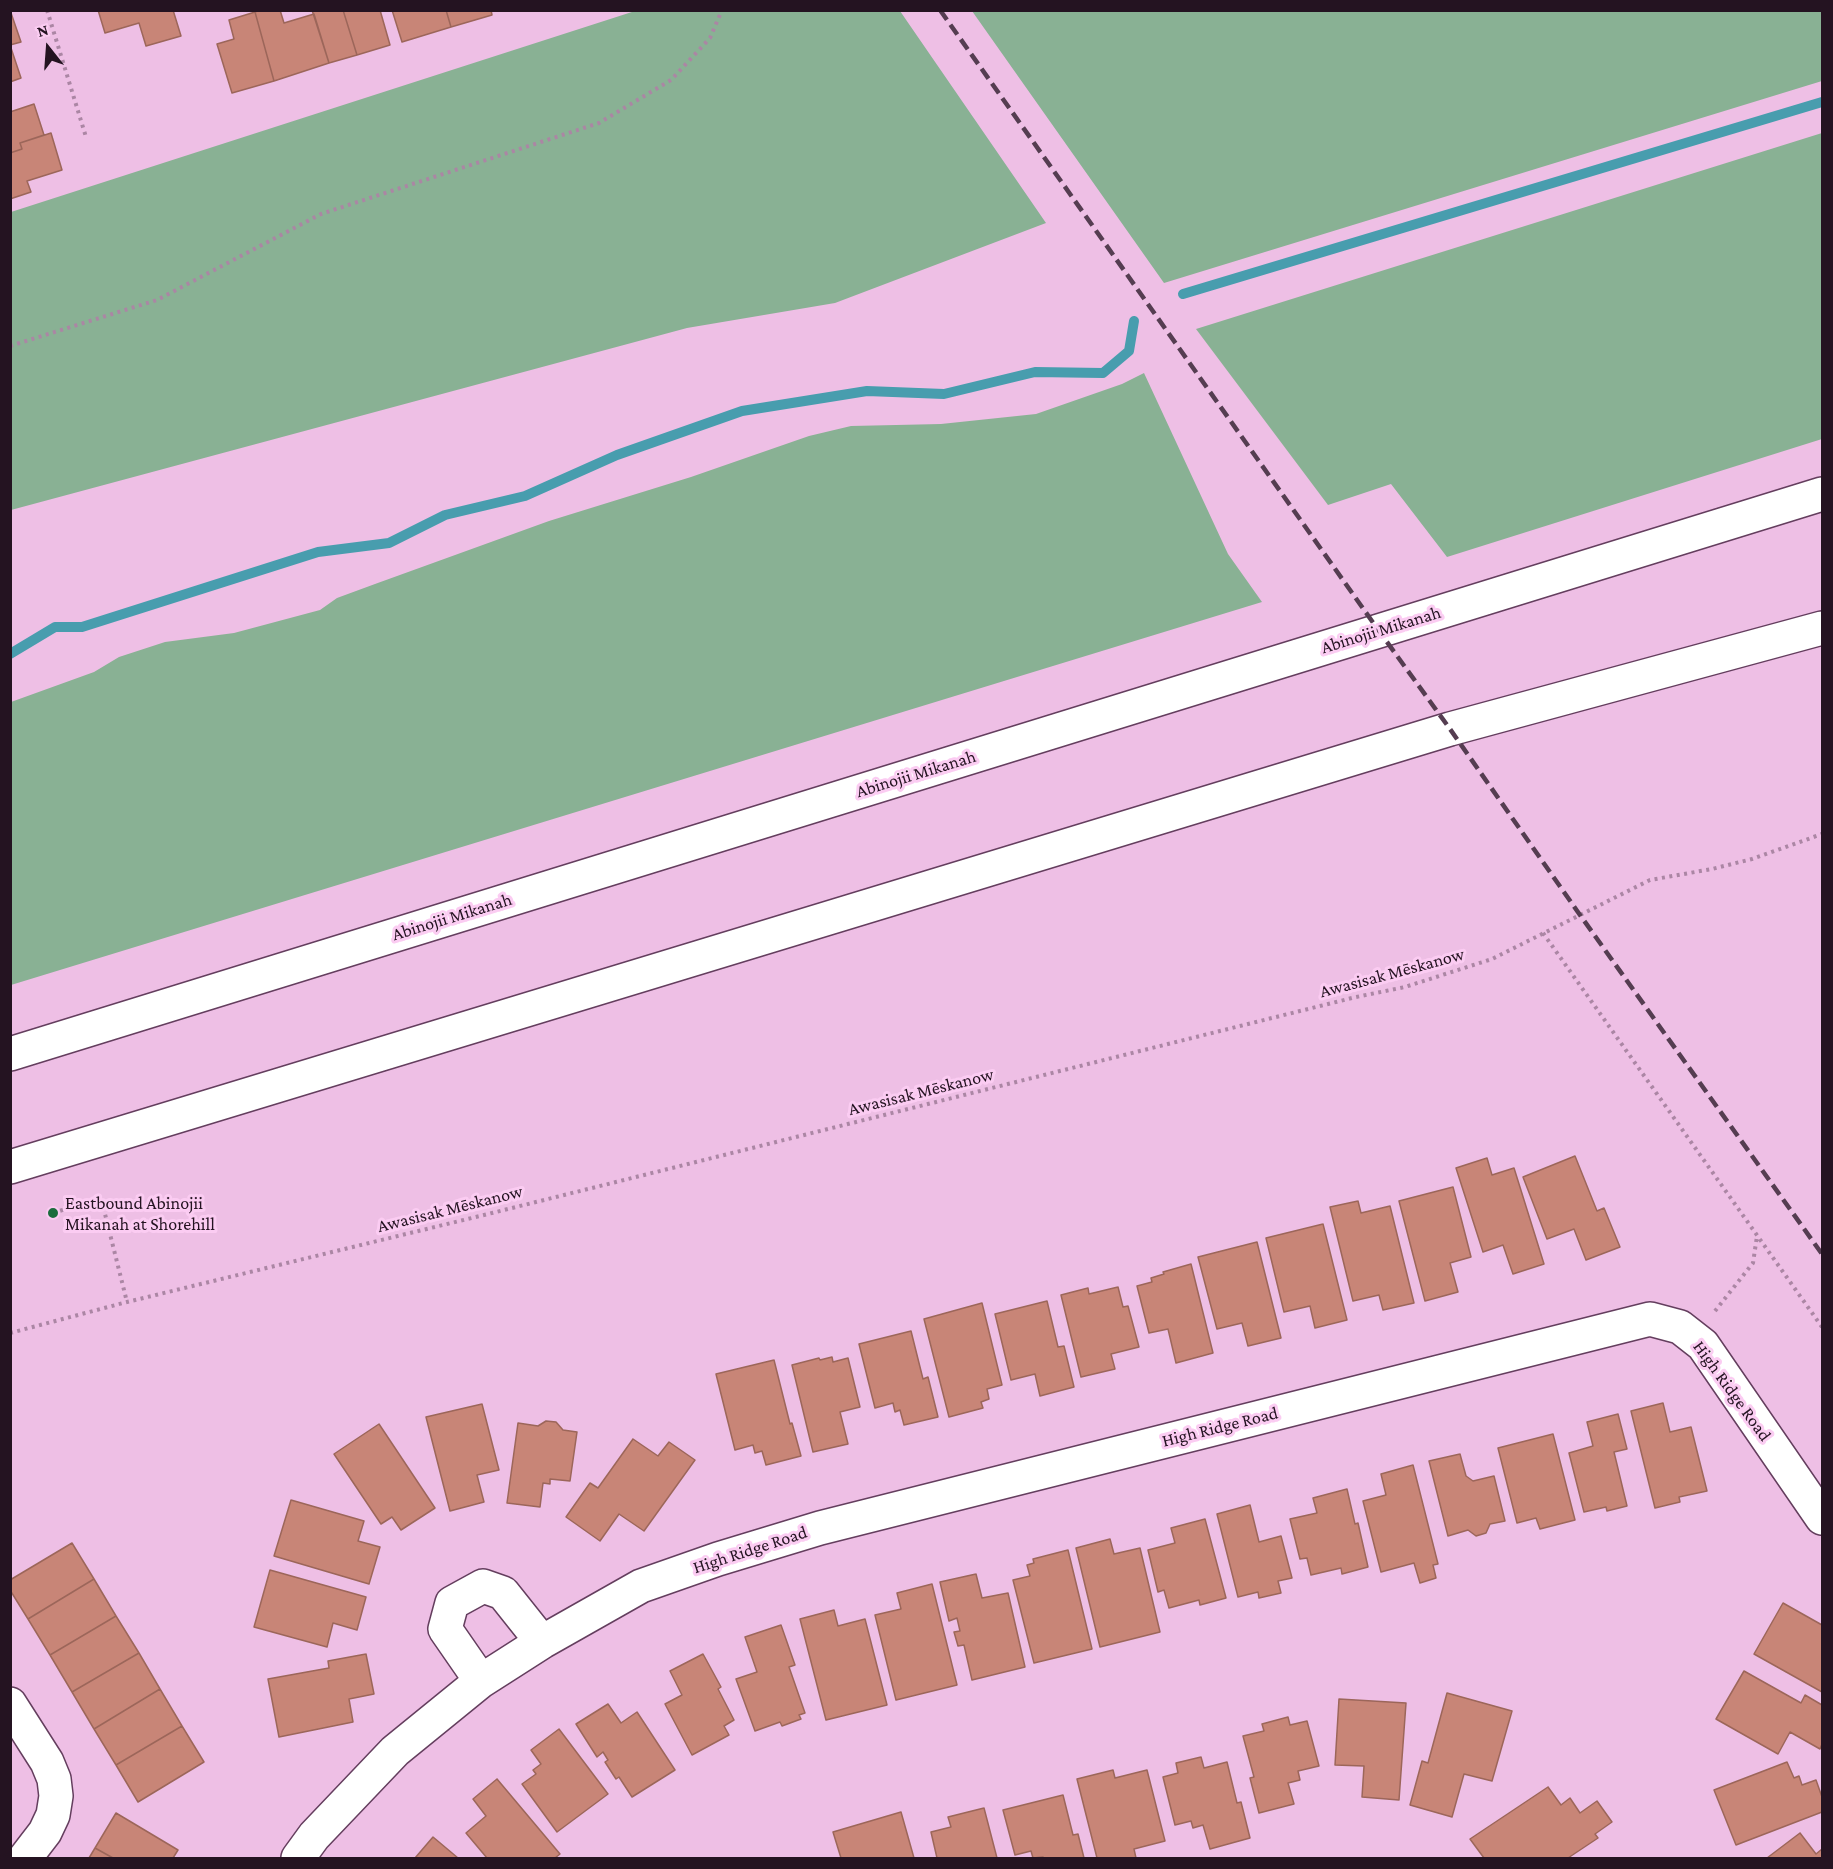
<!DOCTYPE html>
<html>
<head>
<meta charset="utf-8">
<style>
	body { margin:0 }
	#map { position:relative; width:1833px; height:1869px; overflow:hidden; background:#eebfe5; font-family:"Crimson Pro",serif }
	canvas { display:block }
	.frame { position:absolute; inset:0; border:12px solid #241321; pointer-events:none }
	.north { position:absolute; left:18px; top:18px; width:60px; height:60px; -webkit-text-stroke:4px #fbccf2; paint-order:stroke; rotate:343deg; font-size:16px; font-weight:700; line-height:24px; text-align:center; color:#241321 }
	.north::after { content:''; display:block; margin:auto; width:21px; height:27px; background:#241321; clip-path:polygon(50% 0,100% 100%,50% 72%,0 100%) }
</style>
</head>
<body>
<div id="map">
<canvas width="1833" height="1869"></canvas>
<div class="frame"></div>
<div class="north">N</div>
</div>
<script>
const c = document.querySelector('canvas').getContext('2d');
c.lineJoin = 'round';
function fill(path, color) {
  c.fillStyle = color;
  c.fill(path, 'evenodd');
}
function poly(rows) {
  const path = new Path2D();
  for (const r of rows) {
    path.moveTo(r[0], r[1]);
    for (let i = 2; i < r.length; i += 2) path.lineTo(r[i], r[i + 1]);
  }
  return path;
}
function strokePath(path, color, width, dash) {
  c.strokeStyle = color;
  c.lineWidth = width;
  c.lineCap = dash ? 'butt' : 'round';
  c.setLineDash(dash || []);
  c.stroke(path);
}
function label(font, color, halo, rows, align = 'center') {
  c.font = font + ' "Crimson Pro",serif';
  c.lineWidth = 6;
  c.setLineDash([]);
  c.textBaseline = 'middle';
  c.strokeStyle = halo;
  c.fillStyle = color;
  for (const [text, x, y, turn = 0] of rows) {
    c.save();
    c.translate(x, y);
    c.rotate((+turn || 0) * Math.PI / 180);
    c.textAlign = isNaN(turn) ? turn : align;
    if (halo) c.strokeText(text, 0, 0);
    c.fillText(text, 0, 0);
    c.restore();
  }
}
const green = poly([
	[635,11,900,11,1046,223,835,303,687,328,11,510,11,212],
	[972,11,1822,11,1822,81,1164,283],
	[1822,133,1822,439,1447,557,1391,484,1328,505,1196,329],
	[1144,373,1228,554,1262,602,11,985,11,702,94,672,119,657,165,642,234,633,320,610,337,598,375,584,549,521,691,477,809,436,851,426,941,424,1036,414,1122,384]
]);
const stream = poly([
	[1183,294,1822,102],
	[10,654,55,627,82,627,318,552,389,543,445,515,525,496,617,455,742,411,867,391,944,394,1035,372,1103,373,1129,351,1134,321]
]);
const building = poly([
	[10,10,21,42,10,45,10,10],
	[98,10,173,10,181,36,146,46,139,23,105,33,98,10],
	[260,10,280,10,284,23,314,14,329,63,274,81,255,12,260,10],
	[312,10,343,10,357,55,329,63,312,10],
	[343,10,380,10,390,45,357,55,343,10],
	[392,10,446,10,451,27,402,42,392,10],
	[446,10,491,10,492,15,451,27,446,10],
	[255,12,274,81,232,93,217,44,234,39,229,20,255,12],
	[10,45,21,78,10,82,10,45],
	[34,104,44,135,20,143,22,149,10,153,10,112,34,104],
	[51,133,62,170,27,181,31,192,10,199,10,153,22,149,20,143,51,133],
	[1575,1156,1597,1211,1604,1208,1620,1247,1586,1260,1574,1229,1547,1239,1523,1177,1575,1156],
	[1487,1158,1492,1175,1514,1168,1544,1264,1513,1274,1503,1245,1483,1252,1456,1168,1487,1158],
	[1453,1187,1471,1257,1450,1263,1458,1292,1425,1301,1399,1201,1453,1187],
	[1358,1201,1361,1213,1390,1206,1414,1303,1383,1310,1379,1295,1353,1301,1330,1207,1358,1201],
	[1323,1224,1347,1320,1315,1328,1310,1306,1284,1312,1266,1238,1323,1224],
	[1257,1242,1281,1338,1248,1346,1242,1323,1217,1329,1198,1257,1257,1242],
	[1191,1264,1213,1353,1176,1363,1168,1329,1149,1333,1137,1286,1152,1282,1151,1278,1164,1274,1163,1272,1191,1264],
	[1118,1287,1123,1307,1128,1306,1139,1347,1111,1354,1115,1369,1081,1377,1061,1295,1088,1288,1089,1294,1118,1287],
	[1047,1301,1058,1347,1064,1346,1074,1387,1040,1396,1035,1374,1011,1380,995,1314,1047,1301],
	[982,1303,1002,1385,987,1389,989,1399,981,1402,983,1408,949,1417,924,1319,982,1303],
	[911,1331,923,1379,928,1377,938,1417,904,1425,900,1410,895,1412,893,1403,875,1408,859,1344,911,1331],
	[832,1357,833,1362,848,1358,860,1407,840,1412,848,1444,813,1452,792,1365,819,1358,820,1360,832,1357],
	[774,1360,790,1424,792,1423,801,1456,766,1465,762,1451,755,1453,753,1445,735,1450,716,1374,774,1360],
	[1663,1403,1670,1432,1691,1427,1707,1491,1679,1497,1680,1502,1655,1508,1631,1411,1663,1403],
	[482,1404,499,1470,477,1475,484,1502,450,1511,426,1417,482,1404],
	[1618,1414,1627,1449,1614,1452,1627,1506,1607,1511,1606,1507,1584,1512,1569,1453,1593,1446,1587,1422,1618,1414],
	[546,1421,556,1422,563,1430,577,1432,570,1481,550,1479,550,1484,543,1483,540,1507,507,1503,518,1423,538,1426,546,1421],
	[379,1424,435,1508,401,1530,392,1517,381,1524,334,1454,379,1424],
	[1553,1434,1575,1520,1540,1529,1536,1518,1517,1523,1498,1448,1553,1434],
	[633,1439,658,1456,669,1442,695,1460,644,1531,619,1514,600,1541,566,1517,590,1483,598,1488,633,1439],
	[1460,1454,1466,1476,1473,1481,1494,1476,1505,1521,1490,1524,1486,1533,1476,1536,1468,1530,1448,1536,1429,1461,1460,1454],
	[1413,1465,1438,1564,1433,1565,1436,1578,1420,1583,1414,1563,1381,1572,1363,1501,1386,1495,1381,1474,1413,1465],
	[1347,1489,1355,1524,1358,1523,1368,1567,1342,1574,1341,1568,1311,1575,1307,1558,1300,1559,1290,1519,1317,1513,1313,1498,1347,1489],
	[291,1500,364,1521,358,1541,380,1547,369,1584,274,1556,291,1500],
	[1250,1505,1259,1542,1281,1536,1292,1578,1278,1581,1281,1593,1259,1598,1258,1592,1238,1597,1217,1514,1250,1505],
	[1205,1519,1226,1598,1200,1605,1199,1600,1169,1608,1164,1590,1158,1592,1148,1550,1175,1543,1171,1528,1205,1519],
	[1110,1539,1114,1554,1140,1548,1160,1632,1100,1647,1076,1548,1110,1539],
	[72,1543,94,1579,28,1619,10,1590,10,1580,72,1543],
	[1068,1550,1092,1649,1034,1663,1013,1580,1030,1576,1027,1565,1034,1563,1033,1559,1068,1550],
	[270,1570,366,1597,357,1630,333,1623,327,1647,254,1627,270,1570],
	[976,1574,982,1598,1008,1593,1025,1667,972,1680,964,1645,958,1646,954,1632,960,1631,957,1618,949,1621,940,1582,976,1574],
	[94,1579,116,1616,50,1655,28,1619,94,1579],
	[932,1584,957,1685,896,1700,875,1615,901,1609,897,1593,932,1584],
	[1783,1603,1822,1625,1822,1692,1754,1654,1783,1603],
	[834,1610,838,1626,865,1619,887,1705,826,1720,800,1619,834,1610],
	[116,1616,139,1653,72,1692,50,1655,116,1616],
	[781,1625,795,1665,789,1667,805,1713,799,1715,801,1719,782,1726,780,1722,755,1731,736,1679,757,1672,745,1637,781,1625],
	[139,1653,160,1689,94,1729,72,1692,139,1653],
	[366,1654,374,1694,349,1699,353,1722,279,1737,268,1679,329,1668,328,1661,366,1654],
	[703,1654,721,1687,718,1689,734,1720,724,1726,729,1735,692,1755,665,1704,682,1695,670,1671,703,1654],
	[1744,1671,1801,1703,1805,1695,1822,1705,1822,1744,1820,1749,1790,1732,1778,1754,1716,1719,1744,1671],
	[160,1689,182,1726,116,1765,94,1729,160,1689],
	[1447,1693,1512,1711,1492,1781,1464,1774,1452,1817,1410,1805,1422,1761,1428,1763,1447,1693],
	[1339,1699,1406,1703,1399,1800,1362,1797,1364,1766,1335,1765,1339,1699],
	[608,1704,621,1723,637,1712,675,1770,632,1797,619,1777,616,1779,605,1762,608,1760,603,1752,597,1757,576,1724,608,1704],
	[1288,1717,1290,1725,1307,1721,1319,1766,1298,1771,1300,1780,1288,1783,1294,1804,1259,1813,1250,1778,1254,1777,1243,1736,1264,1731,1262,1724,1288,1717],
	[182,1726,204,1762,138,1802,116,1765,182,1726],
	[559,1729,608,1794,557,1832,522,1784,536,1774,533,1770,541,1764,531,1750,559,1729],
	[1201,1757,1204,1768,1227,1762,1237,1803,1241,1802,1250,1838,1210,1849,1203,1825,1193,1828,1191,1821,1175,1825,1163,1777,1178,1773,1176,1763,1201,1757],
	[1787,1762,1794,1778,1799,1776,1802,1785,1816,1780,1822,1797,1822,1812,1736,1845,1714,1790,1787,1762],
	[1113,1770,1115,1778,1147,1770,1165,1841,1134,1849,1136,1858,1097,1858,1077,1779,1113,1770],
	[497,1779,560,1854,555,1858,487,1858,466,1833,486,1816,473,1799,497,1779],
	[1548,1787,1561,1805,1570,1798,1580,1813,1597,1801,1612,1822,1595,1834,1598,1838,1568,1858,1484,1858,1470,1839,1548,1787],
	[1063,1795,1073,1835,1078,1834,1084,1858,1044,1858,1043,1857,1033,1858,1031,1851,1015,1855,1003,1810,1063,1795],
	[984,1808,997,1858,937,1858,931,1832,951,1827,948,1817,984,1808],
	[901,1812,914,1858,841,1858,833,1832,901,1812],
	[116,1813,178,1850,173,1858,113,1858,95,1848,116,1813],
	[1800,1833,1816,1854,1822,1849,1822,1858,1767,1858,1800,1833],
	[433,1837,458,1858,415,1858,433,1837],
	[95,1848,113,1858,89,1858,95,1848]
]);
const path = poly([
	[47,10,86,137],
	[10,346,157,300,321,214,599,123,671,80,710,38,722,10],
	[1543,933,1822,1327],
	[53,1213,101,1198,127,1302],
	[1715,1311,1753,1263,1757,1236],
	[10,1333,127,1302,484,1215,1356,997,1405,987,1492,959,1650,880,1712,869,1752,859,1822,834]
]);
const minor = poly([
	[481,1681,445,1629,452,1603,483,1586,503,1593,542,1642],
	[10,1704,47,1762,54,1779,56,1796,53,1815,45,1832,25,1858],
	[298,1858,314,1836,395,1751,481,1681,542,1642,641,1586,718,1559,820,1528,1650,1319,1680,1327,1703,1345,1822,1518]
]);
const major = poly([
	[10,1054,1822,494],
	[10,1167,1450,729,1822,628]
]);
const rail = poly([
	[940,10,1379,631,1450,729,1580,915,1822,1254]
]);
const markers = [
	[53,1213,6,"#1b6c3d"]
];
const streetNames = [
	["Abinojii Mikanah",1381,630,-17],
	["Abinojii Mikanah",916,774,-17],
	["Abinojii Mikanah",452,917,-17],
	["Awasisak Mēskanow",1392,973,-15],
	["Awasisak Mēskanow",921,1092,-14],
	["Awasisak Mēskanow",450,1209,-14],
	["High Ridge Road",1732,1391,54],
	["High Ridge Road",1220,1427,-14],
	["High Ridge Road",750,1550,-18]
];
const poiNames = [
	["Eastbound Abinojii",65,1203],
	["Mikanah at Shorehill",65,1224]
];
fill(green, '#89b194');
strokePath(stream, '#489dae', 10);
fill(building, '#c88577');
strokePath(building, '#9c665a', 1.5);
strokePath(minor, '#643e5e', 36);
strokePath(major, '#643e5e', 36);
strokePath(path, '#ab86a4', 4, [3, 4.5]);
strokePath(minor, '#fff', 33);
strokePath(major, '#fff', 33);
strokePath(rail, '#553d51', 4.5, [12, 6]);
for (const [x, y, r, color] of markers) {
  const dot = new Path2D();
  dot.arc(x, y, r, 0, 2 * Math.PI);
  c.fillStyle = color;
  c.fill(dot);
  strokePath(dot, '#fbccf2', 2);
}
label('18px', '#241321', '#fbccf2', streetNames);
label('18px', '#241321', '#fbccf2', poiNames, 'left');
</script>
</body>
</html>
